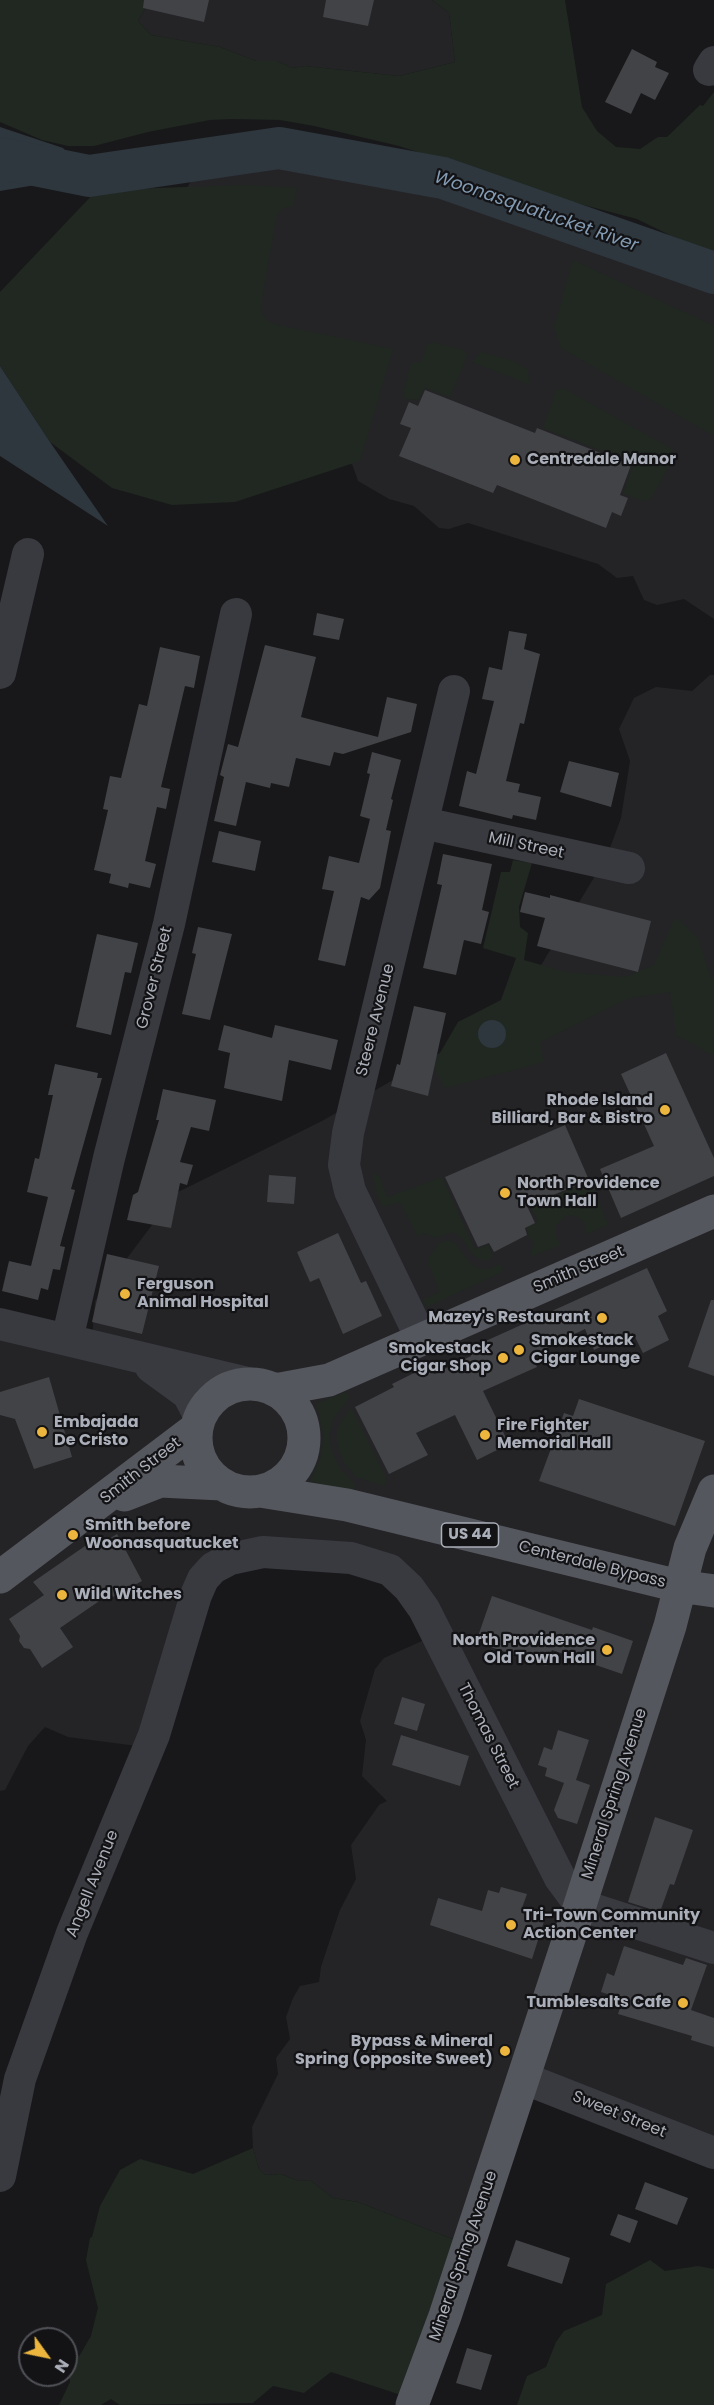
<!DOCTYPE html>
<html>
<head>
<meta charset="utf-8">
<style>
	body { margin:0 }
	#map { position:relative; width:714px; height:2405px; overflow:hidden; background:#18181a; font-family:Poppins,sans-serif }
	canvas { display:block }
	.north { position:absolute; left:18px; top:2327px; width:60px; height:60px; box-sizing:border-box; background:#131315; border:2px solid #505157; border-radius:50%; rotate:123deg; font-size:16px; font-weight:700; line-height:24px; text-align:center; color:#abafb9 }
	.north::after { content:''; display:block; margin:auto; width:21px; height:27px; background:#ecb63e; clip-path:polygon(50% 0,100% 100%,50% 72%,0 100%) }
</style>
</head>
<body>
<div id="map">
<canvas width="714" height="2405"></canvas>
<div class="north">N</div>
</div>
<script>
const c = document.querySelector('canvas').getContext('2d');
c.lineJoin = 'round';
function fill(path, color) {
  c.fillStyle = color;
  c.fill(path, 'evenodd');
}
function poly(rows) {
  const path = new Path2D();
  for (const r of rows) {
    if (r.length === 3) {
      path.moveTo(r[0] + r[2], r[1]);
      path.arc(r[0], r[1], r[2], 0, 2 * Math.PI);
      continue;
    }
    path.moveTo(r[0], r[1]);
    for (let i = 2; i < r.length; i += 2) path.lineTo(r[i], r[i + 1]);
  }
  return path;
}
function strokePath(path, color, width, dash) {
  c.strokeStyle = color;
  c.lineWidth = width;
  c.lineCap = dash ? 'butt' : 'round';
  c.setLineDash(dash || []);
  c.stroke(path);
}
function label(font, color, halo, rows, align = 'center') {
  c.font = font + ' Poppins,sans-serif';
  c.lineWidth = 4.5;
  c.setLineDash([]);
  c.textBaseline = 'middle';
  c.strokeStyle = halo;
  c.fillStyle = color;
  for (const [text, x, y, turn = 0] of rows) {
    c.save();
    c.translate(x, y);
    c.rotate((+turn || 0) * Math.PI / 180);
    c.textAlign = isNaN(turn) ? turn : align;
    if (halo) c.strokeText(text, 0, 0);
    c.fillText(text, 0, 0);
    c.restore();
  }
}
const built = poly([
	[150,0,432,0,449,13,455,62,399,76,305,66,292,68,277,61,256,61,220,47,151,35,138,21],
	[217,149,317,156,418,182,642,265,679,274,714,292,714,619,684,599,657,605,644,600,633,576,617,578,598,564,468,523,449,529,439,528,414,506,389,499,358,481,352,464,344,459,186,189,210,151],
	[710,675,714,675,714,2146,520,2067,455,2240,358,2202,333,2198,310,2180,299,2181,281,2174,265,2175,259,2169,253,2148,252,2127,278,2074,276,2058,290,2039,286,2017,293,1998,300,1986,319,1982,321,1967,340,1910,356,1879,351,1845,379,1805,387,1801,362,1776,366,1740,360,1721,375,1669,384,1658,433,1636,397,1576,226,1556,137,1746,68,1737,45,1727,28,1746,5,1790,0,1791,0,1320,92,1339,95,1301,176,1193,322,1121,514,1010,607,856,621,818,630,761,619,729,634,698,656,687,692,691]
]);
const green = poly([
	[0,0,150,0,138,21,151,35,220,47,256,61,277,61,292,68,305,66,399,76,455,62,449,13,432,0,565,0,582,107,597,131,616,147,640,149,658,137,667,137,700,105,703,106,714,92,714,257,637,219,561,199,399,146,314,126,280,120,232,119,210,120,148,132,94,146,68,146,42,140,0,122],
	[245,185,297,188,293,206,283,208,277,214,260,310,266,319,274,324,393,349,360,461,235,502,172,505,112,488,50,442,0,366,0,292,97,190],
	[573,260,714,326,714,436,561,348,554,327],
	[431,342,464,350,467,356,450,397,425,388,418,400,405,399,403,393,411,363,421,362,427,345],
	[481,352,513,361,528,370,530,385,472,362],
	[563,388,672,449,673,458,651,499,643,501,623,493,634,463,543,428,556,391],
	[513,860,532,863,519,907,520,927,528,933,524,960,566,972,625,977,654,965,672,923,677,918,698,938,711,978,714,978,714,1037,712,1037,714,1056,676,1035,670,992,629,998,540,1042,544,1062,445,1088,433,1065,458,1022,501,1000,516,958,483,948,501,872,510,872],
	[372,1171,380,1177,387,1197,442,1177,475,1249,488,1245,493,1256,489,1260,481,1260,473,1255,462,1238,453,1232,435,1238,423,1233,418,1237,400,1202,383,1207,378,1198],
	[590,1180,608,1225,586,1234,585,1224,580,1218,572,1215,564,1217,556,1226,556,1237,561,1245,533,1256,530,1254,535,1241,529,1238,526,1227,538,1221,530,1207],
	[448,1240,455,1243,470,1263,479,1269,490,1269,499,1264,503,1268,502,1272,427,1307,423,1302,424,1299,440,1292,427,1260,439,1243],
	[345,1392,350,1397,333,1419,329,1436,332,1451,340,1469,353,1482,355,1488,349,1492,310,1481,321,1456,323,1437,317,1403],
	[351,1408,386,1478,385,1486,356,1477,344,1463,337,1444,337,1428],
	[253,2148,259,2169,265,2175,281,2174,299,2181,310,2180,333,2198,358,2202,455,2240,404,2396,331,2372,304,2393,273,2386,253,2403,120,2405,111,2399,101,2405,59,2405,70,2382,70,2372,91,2336,98,2308,86,2260,90,2238,92,2237,100,2206,120,2170,140,2159,193,2174],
	[650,2260,665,2271,698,2266,714,2269,714,2405,517,2405,527,2376,546,2367,556,2342,564,2331,602,2315,606,2284]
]);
const water = poly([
	[0,127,63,148,89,176,0,191],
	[0,366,50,442,108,526,0,456],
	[492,1034,14]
]);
const river = poly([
	[0,158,89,176,279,148,443,178,714,273]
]);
const building = poly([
	[144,0,209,0,204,22,143,8],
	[326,0,374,0,368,26,323,17],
	[632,49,657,62,655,67,669,73,655,100,641,93,631,114,605,102],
	[425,390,535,433,537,428,631,465,620,495,628,498,621,516,612,512,606,528,497,485,493,493,399,456,411,428,400,424,409,402,418,406],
	[317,613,344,619,339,640,313,635],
	[509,631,527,634,524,649,540,654,524,724,520,723,506,781,520,784,518,792,541,797,536,820,513,815,512,819,459,806,467,771,476,774,494,701,482,699,489,667,502,670],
	[265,645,316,657,301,717,378,737,387,697,417,704,411,732,343,754,334,752,330,766,296,758,289,787,271,783,270,788,246,782,236,826,214,821,224,777,220,775,228,744,238,747],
	[160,647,200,656,194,688,185,686,161,787,170,789,166,809,157,807,145,861,156,864,150,888,129,883,128,888,109,883,111,874,94,870,108,810,103,809,110,776,121,778,139,704,147,706],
	[372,752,401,760,391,799,393,800,386,830,391,831,380,888,369,900,361,897,345,966,318,960,334,891,322,889,329,856,359,863,370,819,360,816,370,774,367,773],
	[569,761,619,773,611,807,560,792],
	[219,831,261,841,255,871,212,862],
	[443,854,492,864,482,910,489,912,481,944,464,940,456,975,423,968,442,885,437,884],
	[525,892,550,898,550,895,651,921,638,972,537,946,545,918,520,912],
	[198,927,232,934,210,1020,182,1014,196,954,192,953],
	[97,934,138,943,131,973,125,972,111,1035,76,1027],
	[414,1006,446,1013,428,1096,391,1086,397,1064,400,1065],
	[224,1025,272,1038,275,1025,338,1040,331,1070,289,1060,282,1101,224,1088,230,1053,218,1050],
	[666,1053,714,1158,714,1176,621,1218,600,1169,654,1146,621,1074],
	[55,1064,98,1073,97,1078,102,1078,71,1189,75,1190,60,1246,65,1247,60,1270,53,1269,48,1290,41,1288,38,1300,2,1291,9,1261,31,1266,48,1197,27,1192,35,1158,39,1159,53,1095,48,1095],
	[163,1089,216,1100,209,1131,191,1127,180,1162,193,1165,187,1185,180,1183,171,1228,127,1220,133,1195,138,1192,159,1120,156,1120],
	[565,1125,589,1180,527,1206,535,1223,525,1228,527,1235,494,1252,489,1243,478,1247,445,1177],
	[269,1175,296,1177,294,1204,267,1202],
	[338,1233,361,1283,366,1281,382,1316,343,1334,319,1278,310,1282,297,1252],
	[107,1254,159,1266,142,1334,92,1322],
	[647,1268,667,1311,658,1316,669,1340,643,1353,633,1333,594,1350,585,1329,532,1355,537,1367,483,1391,509,1444,477,1460,455,1415,416,1433,428,1455,389,1474,355,1407,394,1387,392,1384,430,1365,434,1374,471,1356,468,1349],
	[711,1300,714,1300,714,1376,688,1367],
	[49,1377,72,1457,34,1469,15,1419,0,1415,0,1392],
	[579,1399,705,1441,675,1526,539,1481,564,1413,573,1416],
	[117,1534,142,1581,113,1597,111,1593,60,1628,73,1647,42,1668,30,1649,24,1648,19,1641,20,1636,9,1619,44,1595,33,1582,85,1546,101,1538,104,1542],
	[492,1596,592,1630,593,1627,633,1641,622,1674,552,1650,546,1666,476,1642],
	[402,1697,425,1704,417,1731,394,1724],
	[558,1730,589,1740,576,1780,590,1785,577,1824,558,1818,554,1810,564,1783,545,1776,547,1768,538,1765,544,1747,552,1750],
	[401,1735,469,1756,460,1786,392,1765],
	[655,1817,693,1830,674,1885,670,1884,660,1912,628,1902],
	[501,1887,527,1894,522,1908,546,1915,532,1959,430,1925,438,1898,482,1911,488,1890,499,1893],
	[624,1946,683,1965,686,1958,707,1965,691,2010,714,2018,714,2047,691,2040,692,2036,618,2014,623,1999,601,1992,607,1973,614,1976],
	[645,2182,688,2198,677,2225,635,2209],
	[618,2214,638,2221,630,2243,610,2235],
	[516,2240,570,2258,562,2284,507,2266],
	[467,2348,492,2355,481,2390,456,2383]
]);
const minor = poly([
	[709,70,714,62],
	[0,673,28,554],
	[423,823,629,868],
	[0,1324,248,1383],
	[421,1338,350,1191,344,1165,348,1133,454,691],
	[67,1340,109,1158,169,924,236,614],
	[151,1367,188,1394,200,1417],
	[523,2078,714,2153],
	[0,2176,20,2079,72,1933,154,1735,196,1595,203,1579,213,1568,230,1559,263,1552,351,1558,390,1570,409,1588,424,1609,560,1878,580,1905,714,1948]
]);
const major = poly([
	[250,1438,54],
	[275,1390,329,1380,714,1211],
	[260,1491,347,1505,679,1586,714,1591],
	[124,1495,160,1481,222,1484],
	[0,1577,197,1428],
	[412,2405,445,2316,580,1905,670,1626,690,1548,714,1491]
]);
const markers = [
	[515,460,6,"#ecb63e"],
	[665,1110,6,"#ecb63e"],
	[505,1193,6,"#ecb63e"],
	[125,1294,6,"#ecb63e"],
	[602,1318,6,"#ecb63e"],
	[519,1350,6,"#ecb63e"],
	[503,1358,6,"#ecb63e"],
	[42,1432,6,"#ecb63e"],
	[485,1435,6,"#ecb63e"],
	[73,1535,6,"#ecb63e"],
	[62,1595,6,"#ecb63e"],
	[607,1650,6,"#ecb63e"],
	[511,1925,6,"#ecb63e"],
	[683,2003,6,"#ecb63e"],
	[505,2051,6,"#ecb63e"]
];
const shields = [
	[470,1535,57]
];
const shieldNames = [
	["US 44",470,1535]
];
const poiNames = [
	["Centredale Manor",527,460],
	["Rhode Island",653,1101,"right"],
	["Billiard, Bar & Bistro",653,1119,"right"],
	["North Providence",517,1184],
	["Town Hall",517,1202],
	["Ferguson",137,1285],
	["Animal Hospital",137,1303],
	["Mazey's Restaurant",590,1318,"right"],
	["Smokestack",531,1341],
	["Cigar Lounge",531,1359],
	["Smokestack",491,1349,"right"],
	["Cigar Shop",491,1367,"right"],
	["Embajada",54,1423],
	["De Cristo",54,1441],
	["Fire Fighter",497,1426],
	["Memorial Hall",497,1444],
	["Smith before",85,1526],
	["Woonasquatucket",85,1544],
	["Wild Witches",74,1595],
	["North Providence",595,1641,"right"],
	["Old Town Hall",595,1659,"right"],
	["Tri-Town Community",523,1916],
	["Action Center",523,1934],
	["Tumblesalts Cafe",671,2003,"right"],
	["Bypass & Mineral",493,2042,"right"],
	["Spring (opposite Sweet)",493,2060,"right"]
];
const streetNames = [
	["Mill Street",526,846,12],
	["Grover Street",155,978,-76],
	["Steere Avenue",376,1020,-76],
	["Smith Street",579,1270,-23],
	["Smith Street",141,1471,-38],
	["Centerdale Bypass",592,1565,14],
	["Thomas Street",488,1736,63],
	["Mineral Spring Avenue",615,1794,-72],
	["Angell Avenue",93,1884,-68],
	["Sweet Street",619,2115,22],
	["Mineral Spring Avenue",464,2256,-71]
];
const waterNames = [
	["Woonasquatucket River",536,212,19]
];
fill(built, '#242427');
fill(green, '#202821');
fill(water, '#2e363e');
strokePath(river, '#2e363e', 42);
fill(building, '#424347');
strokePath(minor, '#393a3f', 32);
strokePath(major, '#55575e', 33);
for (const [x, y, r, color] of markers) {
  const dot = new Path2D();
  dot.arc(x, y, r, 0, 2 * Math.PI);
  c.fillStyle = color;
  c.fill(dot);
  strokePath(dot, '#131315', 2);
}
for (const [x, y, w] of shields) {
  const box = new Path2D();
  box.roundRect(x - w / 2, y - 12, w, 24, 4.5);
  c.fillStyle = '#131315';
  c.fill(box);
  strokePath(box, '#abafb9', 1.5);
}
label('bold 15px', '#abafb9', null, shieldNames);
label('bold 16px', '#abafb9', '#131315', poiNames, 'left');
label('16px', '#abafb9', '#131315', streetNames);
label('italic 18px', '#839bb3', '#131315', waterNames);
</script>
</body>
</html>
